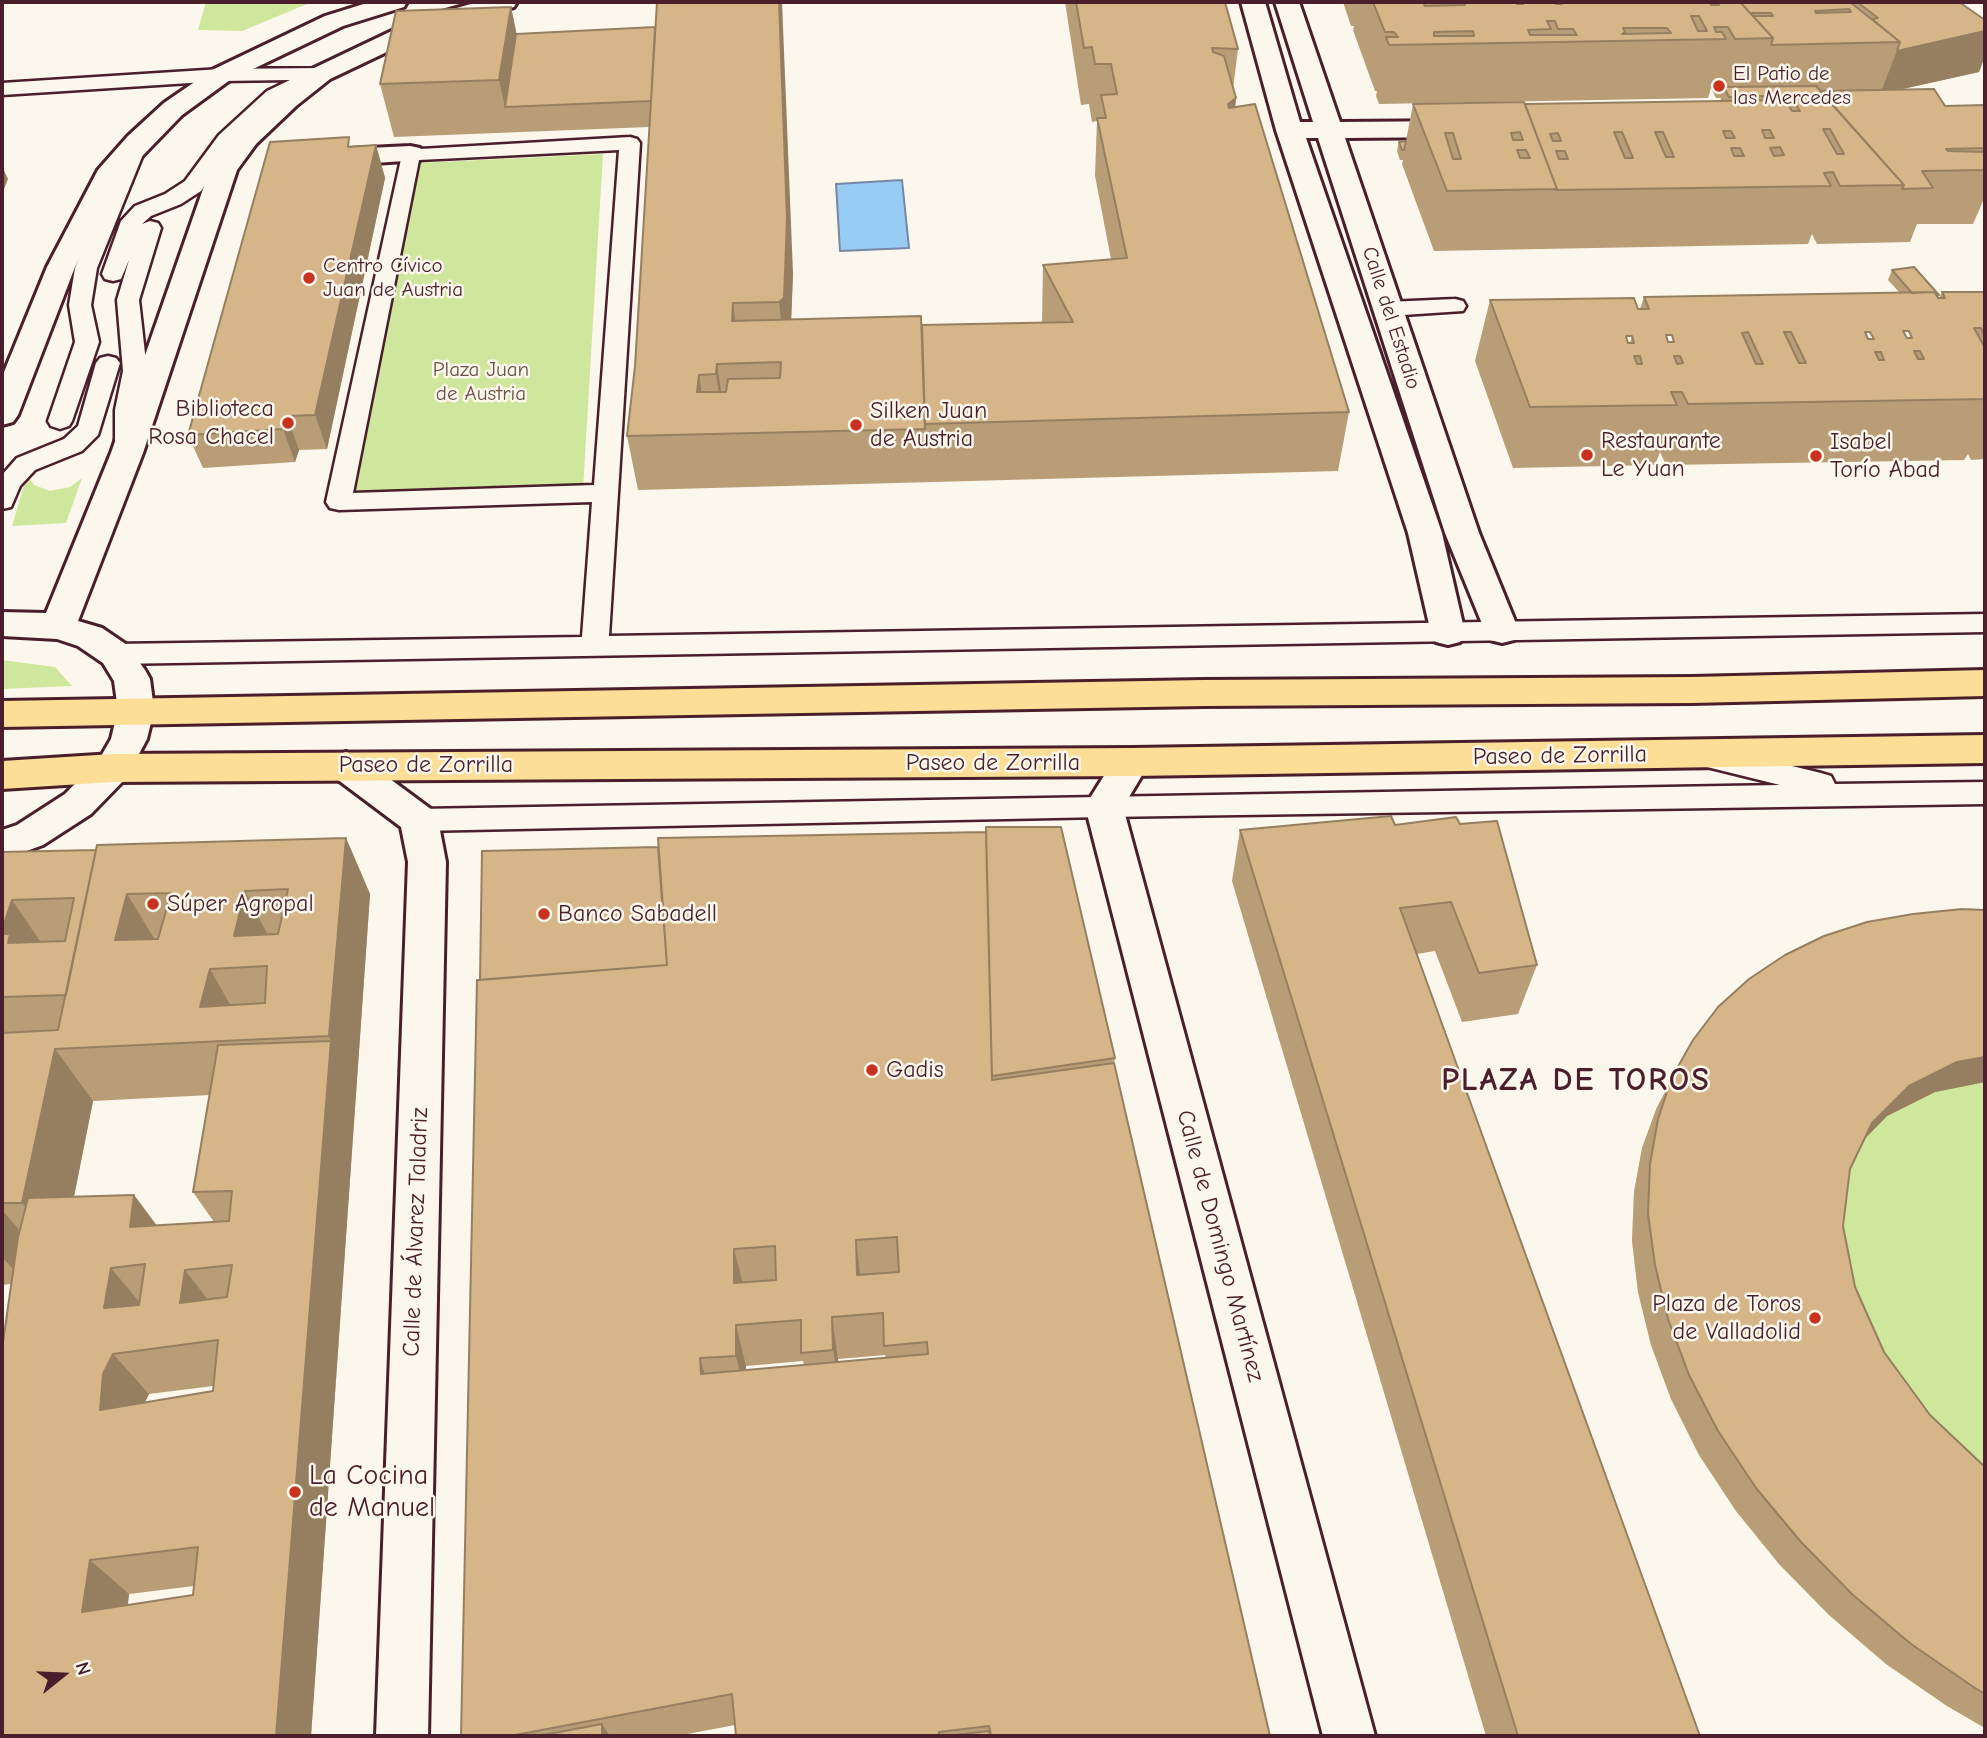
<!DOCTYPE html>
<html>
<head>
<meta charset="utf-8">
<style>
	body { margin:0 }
	#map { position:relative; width:1987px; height:1738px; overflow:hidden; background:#fbf7ec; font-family:"Comic Neue",sans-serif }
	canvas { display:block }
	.frame { position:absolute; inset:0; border:4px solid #4a1f2b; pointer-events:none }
	.north { position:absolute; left:28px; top:1640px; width:70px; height:70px; -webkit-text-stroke:5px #fbf7ec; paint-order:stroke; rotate:72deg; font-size:19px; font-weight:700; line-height:28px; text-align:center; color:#4a1f2b }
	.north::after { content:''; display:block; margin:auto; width:24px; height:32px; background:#4a1f2b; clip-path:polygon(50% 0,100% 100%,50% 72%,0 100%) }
</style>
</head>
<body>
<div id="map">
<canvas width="1987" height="1738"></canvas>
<div class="frame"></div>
<div class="north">N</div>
</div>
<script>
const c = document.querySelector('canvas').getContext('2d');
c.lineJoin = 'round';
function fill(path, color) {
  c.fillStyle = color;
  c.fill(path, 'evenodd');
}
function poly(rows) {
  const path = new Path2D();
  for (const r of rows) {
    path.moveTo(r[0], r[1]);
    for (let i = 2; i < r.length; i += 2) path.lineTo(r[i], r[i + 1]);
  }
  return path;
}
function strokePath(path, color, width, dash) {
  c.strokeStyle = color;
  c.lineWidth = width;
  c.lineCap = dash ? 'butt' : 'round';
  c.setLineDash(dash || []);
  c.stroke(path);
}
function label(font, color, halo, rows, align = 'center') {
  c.font = font + ' "Comic Neue",sans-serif';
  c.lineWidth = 5;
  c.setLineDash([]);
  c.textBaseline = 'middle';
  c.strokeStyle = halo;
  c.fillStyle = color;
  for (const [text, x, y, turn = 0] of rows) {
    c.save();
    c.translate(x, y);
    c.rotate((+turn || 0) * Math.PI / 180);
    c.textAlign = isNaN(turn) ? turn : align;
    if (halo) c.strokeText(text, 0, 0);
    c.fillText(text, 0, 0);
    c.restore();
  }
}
const green = poly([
	[206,2,312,2,242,31,198,30],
	[603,154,583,489,346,495,419,163],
	[27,475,34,485,50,491,70,487,82,478,66,523,12,526],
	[2,660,55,667,72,686,2,689],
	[1985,942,1985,1728,1947,1706,1886,1664,1829,1615,1779,1564,1736,1511,1699,1455,1671,1399,1651,1345,1638,1292,1632,1241,1634,1192,1642,1148,1657,1107,1677,1069]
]);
const water = poly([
	[902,180,909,248,840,251,836,184,902,180]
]);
const lane = poly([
	[321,68,328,70,331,74,328,78,281,99,233,143,201,191,181,204,151,216,142,224,150,221,158,223,161,228,139,300,147,371,139,410,139,442,136,448,127,450,118,448,115,442,115,410,123,371,117,300,129,260,121,279,113,281,105,279,102,274,121,221,135,206,165,194,185,181,219,135,267,91,290,80,221,81,2,95,2,83,221,69,321,68],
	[138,136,145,138,148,142,97,268,91,305,99,342,72,421,69,426,60,429,51,426,48,421,75,342,69,305,75,268,128,142,131,138,138,136],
	[630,137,637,139,640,143,609,636,1985,614,1985,632,115,664,105,661,101,654,105,647,115,644,582,637,592,502,339,510,330,508,326,502,403,150,630,137],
	[619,150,594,485,353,493,419,160,619,150],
	[1455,299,1463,301,1466,306,1463,311,1388,316,1380,314,1377,309,1380,304,1388,302,1455,299],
	[108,356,116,358,120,363,98,435,82,451,35,470,20,486,11,507,2,509,2,475,17,458,64,439,78,426,96,363,100,358,108,356],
	[1709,746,1821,773,1831,776,1835,784,1985,782,1985,804,1104,817,419,831,409,828,404,820,409,812,419,809,1780,785,1699,765,1695,757,1699,749,1709,746]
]);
const street = poly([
	[1241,2,1265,2,1300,122,1313,122,1275,2,1299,2,1340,122,1462,121,1471,123,1475,129,1471,135,1462,137,1345,138,1479,533,1519,631,1514,640,1502,643,1490,640,1485,631,1445,533,1318,138,1306,138,1442,533,1465,633,1460,642,1448,645,1436,642,1431,633,1408,533,1276,130,1241,2],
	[410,146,420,148,424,154,420,160,328,166,318,164,314,158,318,152,328,150,410,146],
	[1132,748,1145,752,1150,762,1123,807,1375,1736,1323,1736,1085,806,1119,752,1132,748],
	[346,752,359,756,432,810,438,820,446,862,428,1736,376,1736,408,862,401,827,333,776,328,766,333,756,346,752]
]);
const secondary = poly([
	[370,2,407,2,404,7,343,26,230,80,182,115,120,179,75,267,18,415,13,422,2,425,2,377,47,267,98,170,128,136,164,103,212,70,325,16,370,2],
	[478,2,517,2,514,7,435,29,330,79,296,106,256,144,237,170,143,453,78,621,102,628,127,645,145,670,150,679,154,710,147,739,126,778,91,814,43,845,2,860,2,830,17,825,65,794,100,758,111,739,118,710,114,681,103,663,78,646,57,639,2,636,2,612,46,613,111,453,210,169,238,132,278,94,312,69,417,19,478,2]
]);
const primary = poly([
	[1985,670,1985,696,1692,703,1204,706,2,727,2,701,1204,680,1692,677,1985,670],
	[1985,735,1985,763,1132,776,113,782,2,789,2,761,113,754,1132,748,1985,735]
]);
const wall = poly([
	[1065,2,1225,2,1238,49,1233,89,1236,98,1235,107,1349,412,1338,471,638,490,627,436,635,366,649,127,394,137,380,84,511,7,516,34,655,27,793,273,791,320,924,404,1042,323,1043,265,1111,259,1095,176,1097,121,1092,122,1089,104,1081,105],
	[1343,2,1611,2,1612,3,1655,2,1959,2,1985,20,1985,56,1979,72,1898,90,1945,106,1985,105,1985,201,1983,201,1973,224,1917,224,1910,242,1817,244,1812,234,1808,244,1434,251,1402,164,1403,160,1400,160,1397,151,1399,142,1406,141,1413,104,1525,104,1720,101,1721,98,1716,98,1711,88,1708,98,1379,104,1376,96,1377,91,1375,91,1353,30,1354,26,1351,26],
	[376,145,385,178,327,449,299,450,295,462,203,468,188,435,352,146],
	[1892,270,1939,295,1938,298,1939,298,1942,292,1985,292,1985,459,1971,460,1968,454,1964,460,1666,465,1660,452,1655,465,1513,468,1475,361,1490,300,1638,309,1640,309,1644,297,1900,293,1888,280],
	[1903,331,1909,331,1912,338,1907,338],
	[1865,332,1870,332,1874,339,1868,339],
	[1666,335,1672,335,1674,342,1668,342],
	[1626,336,1632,336,1630,343,1628,343],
	[1395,825,1537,965,1518,1014,1462,1022,1435,951,1417,954,1700,1736,1486,1736,1232,881,1240,830],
	[346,838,370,894,311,1736,2,1736,11,1284,2,1285,2,852,96,850],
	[210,1095,193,1192,214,1222,156,1225,134,1195,74,1197,93,1101],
	[213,1386,213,1391,145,1402,149,1394],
	[194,1586,193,1595,128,1605,129,1594],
	[1985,910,1985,1082,1935,1092,1887,1116,1865,1138,1850,1169,1843,1226,1855,1287,1884,1352,1930,1415,1985,1467,1985,1728,1947,1706,1886,1664,1829,1615,1779,1564,1736,1511,1699,1455,1671,1399,1651,1345,1638,1292,1632,1241,1634,1192,1642,1148,1657,1107,1693,1040],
	[480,980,1115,1058,1114,1063,1270,1736,736,1736,735,1725,677,1736,461,1736],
	[885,1355,886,1358,838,1362,838,1359],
	[803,1361,804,1365,746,1370,746,1366]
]);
const shadedWall = poly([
	[779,2,782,2,793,273,790,352,785,356,779,302],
	[511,7,522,59,505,107,499,80],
	[1985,31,1985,56,1979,72,1880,94,1897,51],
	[1236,98,1230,156,1228,104],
	[376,145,385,178,327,449,315,415],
	[2,166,8,179,2,194],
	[733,303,740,357,732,321],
	[717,364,725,418,724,428,716,374],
	[699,375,707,429,697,392],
	[287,416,299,450,295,462,283,429],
	[346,838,370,894,311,1736,276,1736,331,1041,329,1036],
	[245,891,273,945,267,966,234,936],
	[127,894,160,948,70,995],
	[12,900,46,950,38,974,2,937,2,930],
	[210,969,240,1022,200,1007],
	[55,1049,93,1101,63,1251,22,1203],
	[1985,1057,1985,1082,1935,1092,1887,1116,1852,1152,1872,1123,1909,1086,1957,1062],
	[134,1195,167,1239,130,1227],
	[2,1210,38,1251,26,1283,2,1257],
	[856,1240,861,1283,863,1317,857,1275],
	[734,1249,745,1292,744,1325,734,1283],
	[111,1268,146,1310,104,1308],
	[185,1270,218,1313,180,1303],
	[832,1317,838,1359,840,1390,833,1350],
	[736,1325,746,1366,746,1396,736,1356],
	[113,1354,149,1394,139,1414,100,1410,103,1374],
	[700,1358,712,1399,701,1374],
	[90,1560,129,1594,122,1644,82,1612],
	[602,1724,610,1736,602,1736]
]);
const building = poly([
	[657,2,779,2,787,219,784,298,779,302,733,303,732,321,921,316,925,429,627,436,635,366,657,2],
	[781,362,780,378,728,379,726,392,697,392,699,375,716,374,717,364,781,362],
	[1076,2,1225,2,1238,49,1212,48,1213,52,1224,56,1236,98,1228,104,1229,108,1255,104,1349,412,925,424,922,325,1073,322,1043,265,1127,258,1097,118,1106,118,1101,95,1117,94,1111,64,1095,64,1092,47,1084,48,1076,2],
	[1373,2,1423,2,1425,6,1465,5,1463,2,1516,2,1517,4,1523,4,1522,2,1555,2,1556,4,1562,4,1561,2,1611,2,1612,3,1618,3,1617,2,1709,2,1711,5,1719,5,1717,2,1740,2,1773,38,1735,39,1728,27,1714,27,1716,32,1722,32,1726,39,1389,45,1386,37,1398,37,1394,32,1385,32,1373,2],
	[1691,16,1699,16,1707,31,1698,31,1691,16],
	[1547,21,1555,21,1558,29,1573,29,1577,35,1530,35,1528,30,1551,29,1547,21],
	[1623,28,1667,28,1671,33,1622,34,1625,32,1623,28],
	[1473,31,1474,36,1434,36,1434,32,1473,31],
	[1799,2,1850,2,1900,42,1771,45,1773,38,1753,16,1773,16,1771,13,1750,13,1741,3,1799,2],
	[1849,9,1851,12,1816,13,1815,11,1849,9],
	[1857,2,1959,2,1985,20,1985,31,1897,51,1900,42,1872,19,1878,18,1857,2],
	[511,7,499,80,380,84,396,11,511,7],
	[655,27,651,101,505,107,516,34,655,27],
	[1816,86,1904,185,1840,186,1833,172,1824,173,1831,186,1556,190,1557,189,1525,104,1785,100,1792,111,1800,111,1793,100,1803,100,1800,95,1729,97,1724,87,1816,86],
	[1823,129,1830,129,1844,154,1837,154,1823,129],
	[1762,130,1770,130,1774,138,1765,138,1762,130],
	[1723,131,1731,131,1735,138,1726,138,1723,131],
	[1614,132,1622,132,1633,158,1625,158,1614,132],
	[1655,132,1663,132,1674,157,1666,157,1655,132],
	[1558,133,1561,141,1553,141,1550,134,1558,133],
	[1780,147,1784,155,1774,156,1770,148,1780,147],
	[1731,148,1740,148,1744,156,1734,156,1731,148],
	[1556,151,1565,151,1568,159,1559,159,1556,151],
	[1934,89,1945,106,1985,105,1985,148,1946,149,1948,151,1985,152,1985,170,1922,171,1933,188,1902,189,1904,185,1820,91,1934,89],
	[1524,102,1557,189,1447,191,1413,104,1524,102],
	[1520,132,1523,140,1513,140,1511,133,1520,132],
	[1445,133,1453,133,1461,159,1453,159,1445,133],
	[1517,150,1526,150,1530,158,1520,158,1517,150],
	[349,137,348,147,376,145,315,415,287,416,283,429,188,435,270,142,349,137],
	[1406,141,1404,150,1402,150,1399,142,1406,141],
	[1914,267,1939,295,1936,295,1935,292,1912,293,1892,270,1914,267],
	[1935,292,1938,298,1945,298,1942,292,1985,292,1985,336,1981,328,1974,328,1985,348,1985,399,1688,404,1682,392,1671,392,1677,405,1530,407,1490,300,1634,298,1638,309,1649,309,1644,297,1935,292],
	[1903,331,1909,331,1912,338,1907,338,1903,331],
	[1748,332,1763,364,1756,364,1742,333,1748,332],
	[1784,332,1791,332,1806,363,1799,363,1784,332],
	[1865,332,1870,332,1874,339,1868,339,1865,332],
	[1666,335,1672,335,1674,342,1668,342,1666,335],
	[1626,336,1632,336,1634,343,1628,343,1626,336],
	[1914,351,1920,351,1924,359,1918,359,1914,351],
	[1875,352,1881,352,1884,360,1879,360,1875,352],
	[1634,356,1640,356,1642,364,1637,364,1634,356],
	[1674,356,1680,356,1683,363,1677,364,1674,356],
	[1391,816,1395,825,1456,817,1460,824,1497,821,1537,965,1479,973,1451,902,1400,908,1700,1736,1518,1736,1240,830,1391,816],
	[986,827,1061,827,1115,1058,992,1076,986,827],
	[986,832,992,1080,1114,1063,1270,1736,991,1736,989,1726,939,1732,939,1736,736,1736,732,1694,510,1736,461,1736,477,980,667,965,658,838,986,832],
	[897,1237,899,1272,857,1275,856,1240,897,1237],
	[775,1246,776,1280,734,1283,734,1249,775,1246],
	[883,1313,884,1346,927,1342,928,1354,701,1374,700,1358,736,1356,736,1325,801,1320,801,1353,833,1350,832,1317,883,1313],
	[346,838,329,1036,55,1049,22,1203,2,1203,2,1033,58,1030,97,845,346,838],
	[288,889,278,934,234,936,245,891,288,889],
	[171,893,158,939,115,940,127,894,171,893],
	[267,966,265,1003,200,1007,210,969,267,966],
	[658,847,667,965,480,980,482,851,658,847],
	[96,850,66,995,2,997,2,934,10,934,8,943,65,941,74,898,12,900,2,930,2,852,96,850],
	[1962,909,1985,910,1985,1057,1957,1062,1909,1086,1872,1123,1850,1169,1843,1226,1855,1287,1884,1352,1930,1415,1985,1467,1985,1694,1975,1688,1911,1644,1853,1595,1801,1542,1756,1488,1718,1431,1689,1375,1668,1319,1655,1265,1648,1214,1650,1164,1658,1119,1672,1077,1693,1040,1718,1007,1749,979,1785,955,1824,936,1867,922,1913,914,1962,909],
	[331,1041,276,1736,2,1736,2,1349,18,1237,28,1198,134,1195,130,1227,229,1221,232,1191,193,1192,218,1045,331,1041],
	[145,1264,139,1305,104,1308,111,1268,145,1264],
	[232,1265,227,1297,180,1303,185,1270,232,1265],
	[218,1340,213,1391,100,1410,103,1374,113,1354,218,1340],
	[198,1547,193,1595,82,1612,90,1560,198,1547],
	[602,1724,602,1736,538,1736,602,1724],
	[989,1731,990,1736,948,1736,989,1731]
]);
const markers = [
	[1719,86,7,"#c8321e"],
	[309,278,7,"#c8321e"],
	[288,423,7,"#c8321e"],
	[856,425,7,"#c8321e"],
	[1587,455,7,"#c8321e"],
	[1816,456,7,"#c8321e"],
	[153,904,7,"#c8321e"],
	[544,914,7,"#c8321e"],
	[872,1070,7,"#c8321e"],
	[1815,1318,7,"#c8321e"],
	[295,1492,7,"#c8321e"]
];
const farPoinames = [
	["El Patio de",1733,74],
	["las Mercedes",1733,98],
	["Centro Cívico",323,266],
	["Juan de Austria",323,290]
];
const farStreetnames = [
	["Calle del Estadio",1391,318,72]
];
const farParknames = [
	["Plaza Juan",481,370],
	["de Austria",481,394]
];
const poiNames = [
	["Biblioteca",274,409,"right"],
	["Rosa Chacel",274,437,"right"],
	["Silken Juan",870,411],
	["de Austria",870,439],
	["Restaurante",1601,441],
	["Le Yuan",1601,469],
	["Isabel",1830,442],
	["Torío Abad",1830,470],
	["Súper Agropal",167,904],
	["Banco Sabadell",558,914],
	["Gadis",886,1070],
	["Plaza de Toros",1801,1304,"right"],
	["de Valladolid",1801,1332,"right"]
];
const streetNames = [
	["Paseo de Zorrilla",1560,756,-1],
	["Paseo de Zorrilla",993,763],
	["Paseo de Zorrilla",426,765],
	["Calle de Álvarez Taladriz",416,1232,-88],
	["Calle de Domingo Martínez",1220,1246,75]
];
const nearPoinames = [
	["La Cocina",309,1476],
	["de Manuel",309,1508]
];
const districtNames = [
	["PLAZA DE TOROS",1576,1081]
];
fill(green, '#cfe79c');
fill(water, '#97ccf5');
strokePath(water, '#7887a4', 2);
strokePath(lane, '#4a1f2b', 5);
strokePath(street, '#4a1f2b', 6);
strokePath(secondary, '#4a1f2b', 6);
strokePath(primary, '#4a1f2b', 6);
fill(lane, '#fbf7ec');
fill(street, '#fbf7ec');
fill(secondary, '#fbf7ec');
fill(primary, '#fcde96');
fill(wall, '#b89d76');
fill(shadedWall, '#967f60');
fill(building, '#d6b689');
strokePath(building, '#967f60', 2);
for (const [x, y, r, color] of markers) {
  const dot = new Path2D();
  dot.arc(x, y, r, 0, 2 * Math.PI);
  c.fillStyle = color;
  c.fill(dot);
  strokePath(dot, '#fbf7ec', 2.5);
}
label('21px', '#4a1f2b', '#fbf7ec', farPoinames, 'left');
label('21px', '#4a1f2b', '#fbf7ec', farStreetnames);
label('21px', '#6b5147', '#fbf7ec', farParknames);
label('24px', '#4a1f2b', '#fbf7ec', poiNames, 'left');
label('24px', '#4a1f2b', '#fbf7ec', streetNames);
label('28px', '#4a1f2b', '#fbf7ec', nearPoinames, 'left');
c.letterSpacing = '2px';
label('bold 32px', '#4a1f2b', '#fbf7ec', districtNames);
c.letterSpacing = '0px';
</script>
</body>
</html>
